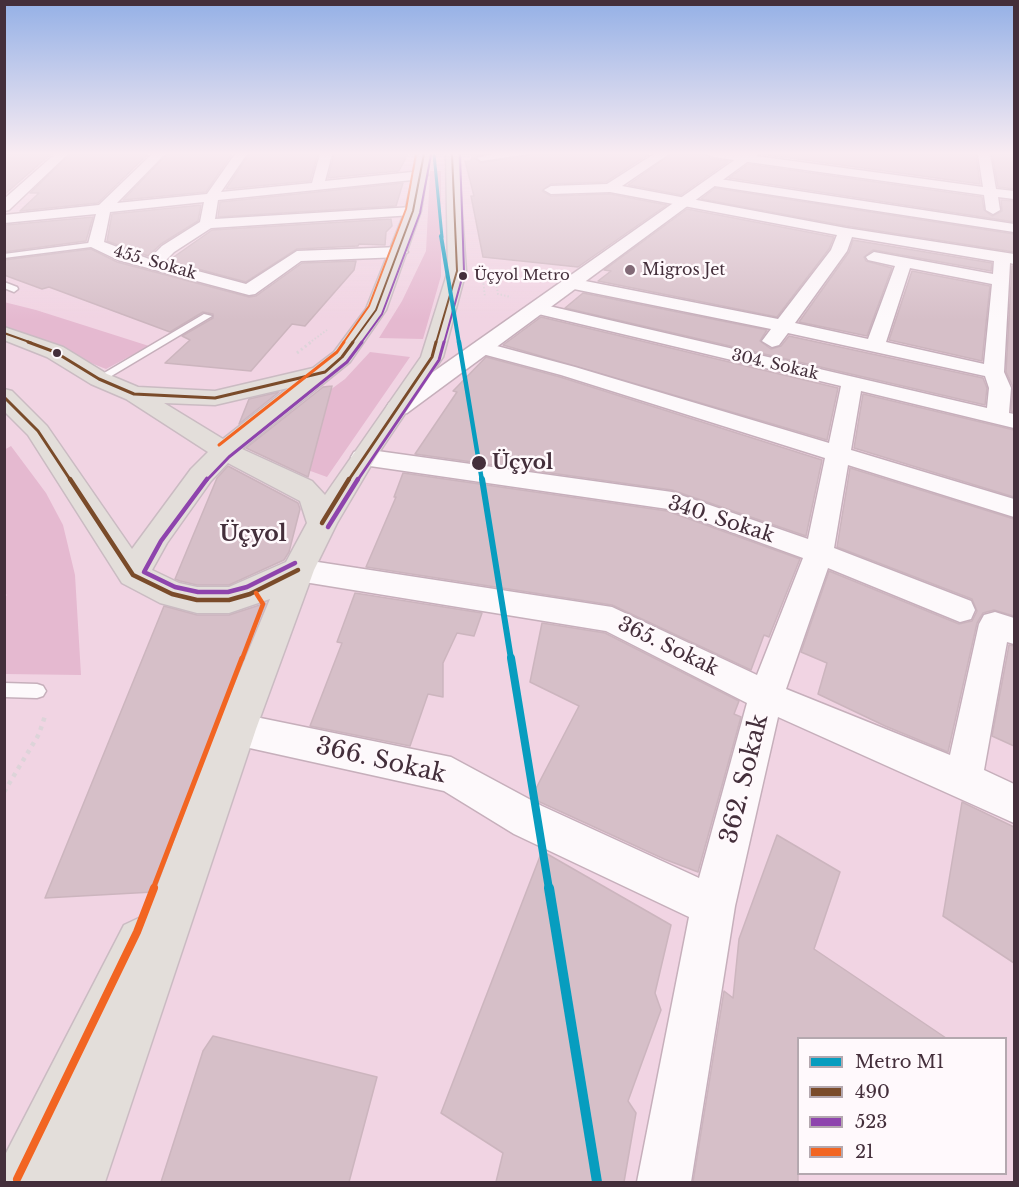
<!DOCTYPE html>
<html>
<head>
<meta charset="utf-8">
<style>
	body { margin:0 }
	#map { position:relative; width:1019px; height:1187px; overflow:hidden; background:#f1d4e3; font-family:"Libre Baskerville",serif }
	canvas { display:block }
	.frame { position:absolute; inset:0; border:6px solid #442f3b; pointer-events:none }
	.legend { position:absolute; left:797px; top:1037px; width:210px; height:138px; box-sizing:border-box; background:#fff9fc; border:2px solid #b4a8af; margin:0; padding:8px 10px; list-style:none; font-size:18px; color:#442f3b }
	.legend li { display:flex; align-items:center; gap:12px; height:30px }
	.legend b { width:30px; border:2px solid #b4a8af }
</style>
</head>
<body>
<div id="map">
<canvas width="1019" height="1187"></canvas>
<div class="frame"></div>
<ul class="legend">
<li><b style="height:8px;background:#079dbf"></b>Metro M1</li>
<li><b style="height:8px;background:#7a4b2a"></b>490</li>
<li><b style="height:8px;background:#8e44ad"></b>523</li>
<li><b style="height:8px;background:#f26522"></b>21</li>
</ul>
</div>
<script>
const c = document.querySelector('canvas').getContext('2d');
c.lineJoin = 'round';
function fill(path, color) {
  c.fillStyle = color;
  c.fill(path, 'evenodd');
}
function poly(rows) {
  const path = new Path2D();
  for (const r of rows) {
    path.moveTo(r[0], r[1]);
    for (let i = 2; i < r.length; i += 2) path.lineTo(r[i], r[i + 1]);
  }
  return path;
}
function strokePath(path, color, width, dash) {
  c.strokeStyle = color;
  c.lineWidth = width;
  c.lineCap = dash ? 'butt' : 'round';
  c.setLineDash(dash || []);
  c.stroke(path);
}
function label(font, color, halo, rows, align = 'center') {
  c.font = font + ' "Libre Baskerville",serif';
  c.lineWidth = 5;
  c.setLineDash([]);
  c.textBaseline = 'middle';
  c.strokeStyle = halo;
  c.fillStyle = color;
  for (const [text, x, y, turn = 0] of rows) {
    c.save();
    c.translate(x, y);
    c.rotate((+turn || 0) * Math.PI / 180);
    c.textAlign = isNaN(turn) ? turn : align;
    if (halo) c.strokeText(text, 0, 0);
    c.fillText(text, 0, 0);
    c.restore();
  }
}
const green = poly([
	[430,171,441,171,441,276,423,339,379,338,402,301,426,251],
	[4,302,36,310,149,346,106,369,5,329],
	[370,352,410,357,327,477,250,449,345,379],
	[11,446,46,493,63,525,75,575,81,675,5,674,4,597,7,595,4,593,4,450]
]);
const building = poly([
	[4,154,51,154,4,195,4,154],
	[70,154,148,154,98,203,20,211,39,193,30,193,70,154],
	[167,154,232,154,206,192,123,200,167,154],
	[249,154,318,154,310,181,226,189,249,154],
	[334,154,408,154,399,171,328,178,334,154],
	[472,154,482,154,475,158,481,163,530,154,649,154,606,182,551,184,542,191,551,196,610,194,667,205,578,267,483,257,471,196,474,196,465,161,471,161,472,154],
	[671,154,705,154,712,159,729,161,681,195,628,185,671,154],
	[760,154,976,154,980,184,760,154],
	[992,154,1014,154,1014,189,998,187,992,154],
	[748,164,982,197,984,210,992,216,1002,211,1001,200,1014,201,1014,222,729,178,748,164],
	[403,183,396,206,218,217,220,202,403,183],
	[715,188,1014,234,1014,252,846,226,701,199,715,188],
	[201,205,198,221,161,244,148,256,107,241,112,214,201,205],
	[687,209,834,237,829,249,777,317,598,281,611,271,604,270,687,209],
	[93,217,86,241,4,252,6,225,93,217],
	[391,219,392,226,386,232,385,245,359,244,358,246,297,249,246,282,168,261,212,230,391,219],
	[853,240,992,263,991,271,873,250,864,257,866,261,892,268,867,336,799,322,849,252,853,240],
	[91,249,117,262,249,297,256,296,302,263,356,261,354,270,305,326,292,324,251,371,165,363,190,340,182,336,213,318,213,314,203,312,170,332,49,287,42,289,4,275,4,260,91,249],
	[1012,266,1014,266,1014,412,1011,411,1013,387,1006,372,1012,266],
	[912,271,990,286,982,361,889,340,912,271],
	[583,293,767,330,760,341,771,349,781,346,789,336,983,378,987,388,985,405,565,308,583,293],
	[541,317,838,388,827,440,503,345,541,317],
	[486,357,560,377,822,460,806,536,672,490,415,454,457,392,453,391,486,357],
	[332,386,308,477,246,448,323,387,332,386],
	[279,392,239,424,249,399,279,392],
	[863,394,1014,430,1014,497,854,448,863,394],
	[228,466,298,503,300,509,289,552,284,560,229,585,197,585,180,581,175,579,217,478,228,466],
	[850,468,1014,519,1014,616,994,610,983,613,977,623,948,752,885,726,818,694,827,663,801,652,829,571,959,624,972,621,977,611,972,599,837,547,850,468],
	[403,473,667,511,800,559,769,637,764,635,751,670,612,605,366,567,396,497,394,497,403,473],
	[355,593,482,613,474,636,457,633,443,663,443,697,428,694,410,746,310,726,342,643,337,642,355,593],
	[266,603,214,728,153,892,45,898,164,606,197,615,229,615,266,603],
	[542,623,605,633,739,701,734,714,741,717,698,872,664,859,531,798,579,706,530,682,542,623],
	[1009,645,1014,646,1014,746,992,736,1009,645],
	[962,802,1014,827,1014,963,943,916,962,802],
	[777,835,840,872,814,949,946,1038,798,1038,798,1182,693,1182,724,991,733,998,739,939,777,835],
	[542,851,671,925,655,993,661,1010,628,1101,636,1113,624,1182,496,1182,503,1153,441,1113,542,851],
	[213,1036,377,1077,349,1182,161,1182,203,1051,213,1036]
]);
const pathFar2 = poly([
	[483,273,494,273,498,294,511,297],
	[483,280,485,297],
	[309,343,327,330]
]);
const pathFar1 = poly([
	[297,353,311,342]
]);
const path = poly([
	[4,792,39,734,46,713]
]);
const service = poly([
	[96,242,99,246,4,258,4,254,96,242],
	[4,282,17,287,18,289,14,292,4,288,4,282],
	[204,314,212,316,103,381,94,379,204,314],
	[4,683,37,684,43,686,46,691,43,696,37,698,4,697,4,683]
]);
const pedestrian = poly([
	[528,154,481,161,477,158,492,154,528,154]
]);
const minor = poly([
	[55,154,68,154,9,210,4,211,4,199,55,154],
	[152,154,165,154,117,203,207,194,235,154,247,154,221,192,312,183,320,154,332,154,325,181,422,171,428,175,422,179,218,200,215,219,413,207,420,211,413,215,211,228,174,252,164,262,246,284,297,251,400,247,408,252,400,257,301,261,255,294,249,295,118,260,91,247,88,244,96,214,4,223,4,215,99,205,152,154],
	[204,202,200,222,162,246,149,259,104,242,110,212,204,202],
	[654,154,669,154,622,186,846,228,1014,254,1014,264,1010,263,1004,372,1011,388,1009,413,1014,414,1014,428,861,391,851,450,1014,499,1014,517,848,465,834,548,971,601,975,610,971,619,960,622,828,568,786,689,950,755,979,624,984,615,995,612,1014,618,1014,644,1007,642,984,770,1014,784,1014,823,778,717,735,906,691,1182,637,1182,689,917,514,834,444,791,236,745,223,740,218,729,223,718,236,713,451,757,542,806,699,878,747,703,606,631,298,581,288,578,283,570,288,562,298,559,612,607,757,675,803,558,668,509,363,465,354,462,351,457,354,452,363,449,672,492,808,539,825,458,561,375,475,352,472,348,475,344,482,342,575,367,829,443,841,386,530,312,527,308,536,303,987,408,989,388,985,376,788,333,779,345,772,347,762,341,771,329,564,287,561,283,564,279,570,278,778,319,831,250,837,235,610,192,551,194,544,190,551,186,607,184,654,154],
	[852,237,994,261,993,274,874,252,866,257,868,260,895,266,868,339,795,323,847,251,852,237],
	[910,268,992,284,984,364,886,342,910,268],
	[707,154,741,154,983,187,978,154,990,154,996,189,1014,191,1014,199,998,197,1000,210,993,214,986,210,984,195,713,157,707,154],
	[713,178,1014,224,1014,232,708,185,707,182,713,178]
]);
const tertiary = poly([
	[743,154,758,154,407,413,398,415,389,413,386,408,389,403,743,154]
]);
const primary = poly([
	[418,154,430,154,421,211,386,310,350,362,242,449,312,481,325,495,421,357,448,271,446,154,458,154,466,271,443,357,376,457,337,523,314,570,256,729,105,1182,4,1182,4,1157,124,925,141,917,145,919,216,729,270,599,229,613,197,613,160,603,122,583,28,435,4,411,4,389,12,391,47,426,132,549,191,469,208,452,126,399,91,384,47,357,4,340,4,327,63,347,107,374,138,387,215,391,313,368,334,352,366,309,405,211,418,154],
	[288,388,223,439,164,403,215,405,288,388],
	[228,463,300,501,307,523,286,562,229,587,197,587,179,583,152,570,167,543,211,481,228,463]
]);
const bus1Far2 = poly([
	[4,333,32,343],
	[352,343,376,310,413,211,424,154],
	[436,343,457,271,452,154]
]);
const bus1Far1 = poly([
	[28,342,55,352,99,379,134,394,215,398,325,372,342,357,353,342],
	[4,397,38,431,71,481],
	[348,481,432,357,436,342]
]);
const bus1 = poly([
	[70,479,133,575,172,594,197,600,229,600,250,594,298,570],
	[322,523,349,479]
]);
const bus2Far2 = poly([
	[361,343,382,314,420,213,431,155],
	[444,343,464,271,460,154]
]);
const bus2Far1 = poly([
	[206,481,229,457,347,362,362,342],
	[357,481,439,360,444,342]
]);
const bus2 = poly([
	[207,479,161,541,144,572,175,587,198,592,228,592,247,587,295,563],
	[328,527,358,479]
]);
const bus3Far4 = poly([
	[343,343,369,306,406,209,416,154]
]);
const bus3Far3 = poly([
	[219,445,337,352,344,342]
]);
const bus3Far2 = poly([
	[242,659,263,604,256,593]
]);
const bus3Far1 = poly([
	[153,889,242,658]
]);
const bus3 = poly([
	[17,1179,137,932,154,888]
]);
const metro1Far5 = poly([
	[434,154,442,237]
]);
const metro1Far4 = poly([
	[441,236,459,343]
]);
const metro1Far3 = poly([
	[459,342,482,481]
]);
const metro1Far2 = poly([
	[482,479,511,659]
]);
const metro1Far1 = poly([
	[511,658,549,889]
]);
const metro1 = poly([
	[549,888,597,1182]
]);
const markers = [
	[630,270,6,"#816976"],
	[463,276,5,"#442f3b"],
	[57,353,5,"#442f3b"],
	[479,463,8,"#442f3b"]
];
const farBusnames = [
	["Üçyol Metro",474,276]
];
const farStreetnames = [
	["455. Sokak",155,263,16],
	["304. Sokak",775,365,13]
];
const farPoinames = [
	["Migros Jet",642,270]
];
const stopNames = [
	["Üçyol",492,463]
];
const streetNames = [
	["340. Sokak",721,520,18],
	["365. Sokak",668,647,26]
];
const quarterNames = [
	["Üçyol",253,535]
];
const nearStreetnames = [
	["366. Sokak",381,761,13],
	["362. Sokak",745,779,-76]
];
fill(green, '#e5b9d0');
fill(building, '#d6bfc8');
strokePath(building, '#ccb5be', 1.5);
strokePath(service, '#c6afbb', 3);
strokePath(pedestrian, '#c6afbb', 4);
strokePath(minor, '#c6afbb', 3);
strokePath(tertiary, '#c6afbb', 3);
strokePath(primary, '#cabbc2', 3);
strokePath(pathFar2, '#ddd4d9', 2, [1.5, 2]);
strokePath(pathFar1, '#ddd4d9', 3, [2, 3]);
strokePath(path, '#ddd4d9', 4.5, [4, 5]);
fill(service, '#fdf9fb');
fill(pedestrian, '#fdf9fb');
fill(minor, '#fdf9fb');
fill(tertiary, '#fdf9fb');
fill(primary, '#e3deda');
strokePath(bus1Far2, '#7a4b2a', 2);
strokePath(bus1Far1, '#7a4b2a', 3);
strokePath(bus1, '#7a4b2a', 4.5);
strokePath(bus2Far2, '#8e44ad', 2);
strokePath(bus2Far1, '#8e44ad', 3);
strokePath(bus2, '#8e44ad', 4.5);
strokePath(bus3Far4, '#f26522', 2);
strokePath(bus3Far3, '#f26522', 3);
strokePath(bus3Far2, '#f26522', 4.5);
strokePath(bus3Far1, '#f26522', 5);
strokePath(bus3, '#f26522', 8);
strokePath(metro1Far5, '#079dbf', 3);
strokePath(metro1Far4, '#079dbf', 4);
strokePath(metro1Far3, '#079dbf', 4.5);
strokePath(metro1Far2, '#079dbf', 6);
strokePath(metro1Far1, '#079dbf', 8);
strokePath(metro1, '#079dbf', 10);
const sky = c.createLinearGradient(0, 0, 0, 320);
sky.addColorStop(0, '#94b0e6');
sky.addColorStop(0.48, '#f9ecf2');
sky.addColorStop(1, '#f9ecf200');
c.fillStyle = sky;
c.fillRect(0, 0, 1019, 320);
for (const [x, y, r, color] of markers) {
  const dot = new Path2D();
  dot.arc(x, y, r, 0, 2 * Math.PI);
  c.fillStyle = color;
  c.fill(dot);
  strokePath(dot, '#fff9fc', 2);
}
label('15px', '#442f3b', '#fff9fc', farBusnames, 'left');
label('16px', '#442f3b', '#fff9fc', farStreetnames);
label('16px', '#442f3b', '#fff9fc', farPoinames, 'left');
label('bold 20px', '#442f3b', '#fff9fc', stopNames, 'left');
label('20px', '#442f3b', '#fff9fc', streetNames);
label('bold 22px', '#442f3b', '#fff9fc', quarterNames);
label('24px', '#442f3b', '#fff9fc', nearStreetnames);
</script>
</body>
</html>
